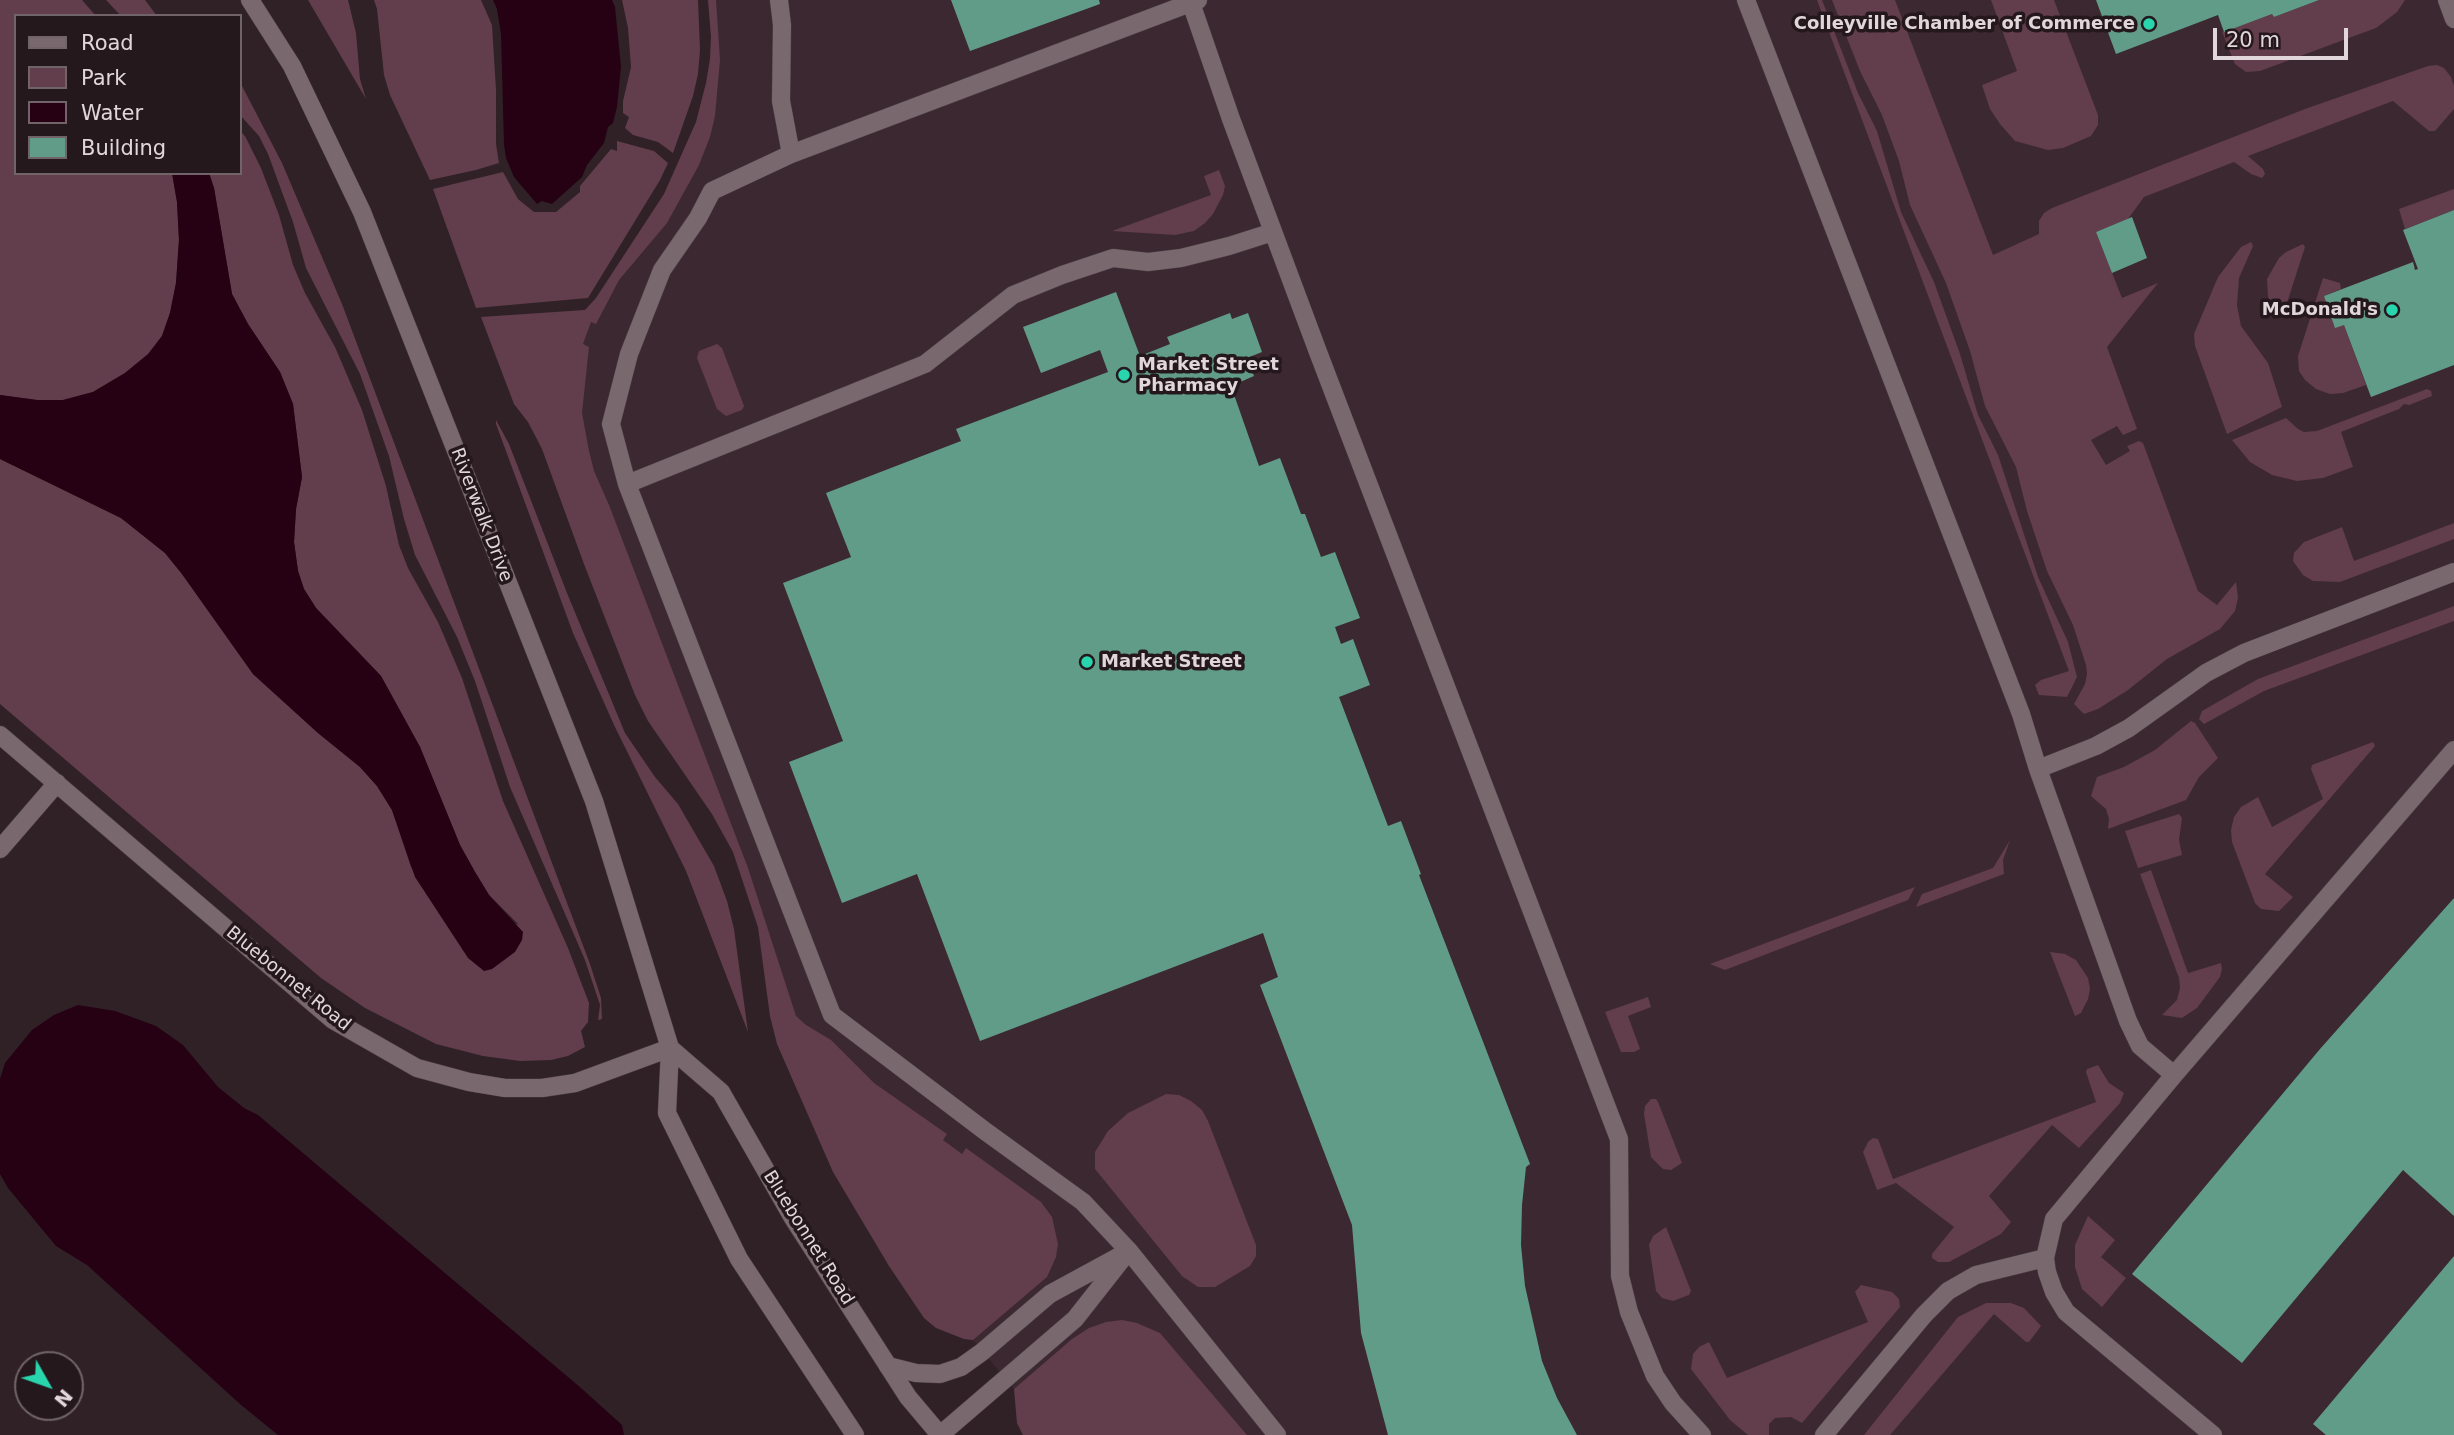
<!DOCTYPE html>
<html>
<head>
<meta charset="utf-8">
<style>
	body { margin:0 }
	#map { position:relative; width:2454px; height:1435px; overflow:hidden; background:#2f2126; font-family:"DejaVu Sans",sans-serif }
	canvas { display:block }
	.legend { position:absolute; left:14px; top:14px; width:228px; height:161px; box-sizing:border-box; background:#25181d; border:2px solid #706469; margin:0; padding:9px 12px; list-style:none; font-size:21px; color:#e1d7db }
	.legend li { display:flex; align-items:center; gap:14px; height:35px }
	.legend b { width:35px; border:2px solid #706469 }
	.north { position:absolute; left:14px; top:1351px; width:70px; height:70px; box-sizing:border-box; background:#25181d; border:2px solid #706469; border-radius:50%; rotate:130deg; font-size:19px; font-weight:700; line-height:28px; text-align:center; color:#e1d7db }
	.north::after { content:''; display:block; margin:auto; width:24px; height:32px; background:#29d5ad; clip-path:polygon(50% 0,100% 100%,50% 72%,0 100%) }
	.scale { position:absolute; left:2213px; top:28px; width:135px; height:32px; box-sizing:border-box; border:4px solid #e1d7db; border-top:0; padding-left:9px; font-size:21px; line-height:24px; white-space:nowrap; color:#e1d7db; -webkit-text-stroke:5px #25181d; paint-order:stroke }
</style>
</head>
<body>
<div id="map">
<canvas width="2454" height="1435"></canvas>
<ul class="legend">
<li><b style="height:9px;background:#79686e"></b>Road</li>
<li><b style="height:19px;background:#623d4c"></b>Park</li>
<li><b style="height:19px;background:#250113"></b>Water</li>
<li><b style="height:19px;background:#619c89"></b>Building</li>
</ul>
<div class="north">N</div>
<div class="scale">20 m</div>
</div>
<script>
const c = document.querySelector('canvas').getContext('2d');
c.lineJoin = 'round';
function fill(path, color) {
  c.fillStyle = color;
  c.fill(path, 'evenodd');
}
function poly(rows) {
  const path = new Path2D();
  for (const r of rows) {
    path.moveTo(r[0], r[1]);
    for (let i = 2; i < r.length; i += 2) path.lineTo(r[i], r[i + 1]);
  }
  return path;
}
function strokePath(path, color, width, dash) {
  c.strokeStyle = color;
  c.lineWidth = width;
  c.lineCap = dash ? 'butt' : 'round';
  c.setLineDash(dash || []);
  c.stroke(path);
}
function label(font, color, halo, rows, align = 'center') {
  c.font = font + ' "DejaVu Sans",sans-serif';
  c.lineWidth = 7;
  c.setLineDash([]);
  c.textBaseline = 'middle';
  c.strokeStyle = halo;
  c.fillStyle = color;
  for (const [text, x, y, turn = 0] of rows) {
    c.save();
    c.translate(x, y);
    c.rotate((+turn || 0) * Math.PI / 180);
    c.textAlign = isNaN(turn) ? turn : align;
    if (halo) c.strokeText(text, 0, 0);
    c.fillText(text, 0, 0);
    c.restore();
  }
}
const built = poly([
	[708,0,2454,0,2454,1435,1023,1435,1017,1423,1014,1389,973,1340,964,1339,936,1328,924,1318,889,1266,833,1172,777,1044,770,1016,758,927,733,852,712,814,648,721,635,695,584,564,542,449,528,422,514,404,481,317,585,310,596,298,664,194,696,122,706,83,710,59,711,37]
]);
const green = poly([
	[0,0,82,0,96,16,16,16,16,173,172,173,177,202,179,240,176,283,170,313,162,336,149,354,125,373,93,392,63,400,37,400,0,395],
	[106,0,145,0,157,16,121,16],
	[308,0,348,0,356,33,360,79,366,99],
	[374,0,481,0,492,25,496,90,496,144,499,163,476,170,430,180,390,95,384,75,377,9],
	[622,0,698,0,700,50,698,74,693,96,673,153,658,142,633,135,625,128,629,117,623,113,623,101,631,67,628,28],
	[708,0,716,0,720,60,715,116,710,137,699,165,667,223,619,280,596,324,591,322,583,344,589,347,582,413,589,451,594,471,609,505,748,868,796,1016,806,1025,831,1040,874,1083,947,1134,943,1140,962,1154,966,1148,1041,1202,1052,1217,1058,1244,1056,1257,1047,1277,973,1340,964,1339,936,1328,924,1318,889,1266,833,1172,777,1044,770,1016,758,927,733,852,712,814,648,721,635,695,584,564,542,449,528,422,514,404,481,317,585,310,596,298,664,194,696,122,706,83,710,59,711,37],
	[1817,0,1822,0,1858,93,1877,131,1901,212,1934,282,1960,354,1978,415,1998,455,2038,577,2068,642,2077,677,2067,697,2039,695,2035,685,2041,680,2069,671],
	[1832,0,1895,0,1993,255,2039,234,2039,221,2044,213,2052,208,2305,109,2428,66,2437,65,2444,68,2451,77,2454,86,2454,109,2435,131,2429,131,2393,101,2248,156,2263,169,2265,174,2262,178,2251,174,2234,162,2144,197,2128,219,2096,232,2122,298,2158,283,2107,347,2137,429,2123,435,2117,426,2091,440,2106,465,2130,451,2127,446,2139,441,2143,443,2198,591,2217,605,2236,582,2238,598,2235,611,2220,629,2167,659,2128,690,2098,709,2084,714,2074,704,2085,684,2087,674,2086,665,2073,625,2047,571,2027,511,2016,467,1985,406,1970,351,1946,283,1910,205,1899,161,1882,115,1860,71],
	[1991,0,2054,0,2098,115,2098,125,2091,136,2063,148,2048,150,2015,141,2000,124,1990,109,1982,85,2017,71],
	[2319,0,2405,0,2397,12,2376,28,2260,71,2246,72,2235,64,2222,32,2272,14,2274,17],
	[240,82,282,163,342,304,590,964,601,998,602,1019,598,1020,600,1005,585,960,510,787,475,681,457,637,415,555,404,519,389,456,360,374,306,268,293,222,268,154,259,136,240,115],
	[240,131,245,136,261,168,279,215,293,265,305,293,335,347,362,410,386,486,399,545,408,568,438,622,462,678,503,801,568,948,589,1003,588,1022,581,1031,585,1047,568,1056,551,1060,520,1061,483,1056,436,1044,365,1008,321,978,0,704,0,459,121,518,165,553,182,574,253,674,318,733,360,767,377,786,392,810,411,867,422,886,519,925,489,895,475,872,460,845,420,747,381,676,316,608,304,589,298,571,294,542,296,509,302,477,293,404,280,372,248,324,232,294,214,188,209,173,240,173],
	[617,141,654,151,668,163,660,180,588,298,476,308,433,189,503,172,518,199,534,212,556,212,580,192,580,186,611,149,617,151],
	[1219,170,1225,186,1223,195,1213,214,1205,223,1194,231,1175,235,1112,231,1211,195,1204,176],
	[2454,189,2454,210,2405,229,2399,209],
	[2251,242,2253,246,2239,278,2237,305,2241,326,2268,363,2282,407,2227,434,2195,346,2194,334,2218,277,2241,247],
	[2303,244,2305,247,2284,312,2279,316,2268,297,2267,279,2279,258,2286,252],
	[2323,278,2340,283,2341,289,2324,296,2344,325,2366,385,2343,393,2330,394,2316,389,2305,380,2299,371,2298,356],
	[717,344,722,348,744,406,742,410,726,416,717,409,697,358,699,351],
	[2427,389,2431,391,2432,396,2409,405,2404,404,2399,409,2341,432,2353,467,2323,478,2297,481,2272,475,2250,462,2232,440,2286,418,2298,429,2304,432,2317,431],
	[496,420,509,444,567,593,625,733,655,777,678,804,714,866,727,901,734,929,748,1032,686,871,614,725,573,633,496,424],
	[2454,523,2454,539,2340,582,2313,581,2303,575,2293,561,2294,553,2304,542,2342,527,2354,561],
	[2454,606,2454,621,2264,691,2204,724,2199,719,2202,711,2258,679],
	[2191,721,2195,723,2218,758,2199,777,2186,800,2108,829,2109,819,2106,809,2091,796,2097,777,2124,767,2155,750],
	[2373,742,2375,746,2265,874,2293,897,2279,911,2261,909,2255,903,2232,842,2231,830,2234,817,2241,807,2258,797,2272,827,2323,799,2311,769,2312,765],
	[2179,814,2182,818,2179,840,2182,855,2138,868,2125,831],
	[2010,840,2003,860,2004,874,1916,907,1922,894,1993,868],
	[2151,870,2188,973,2221,963,2222,969,2220,977,2197,1008,2182,1018,2162,1015,2177,1000,2180,988,2179,978,2140,874],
	[1915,887,1908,900,1725,970,1710,964],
	[2050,952,2065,954,2076,960,2088,978,2090,989,2088,999,2081,1013,2075,1016],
	[1648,997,1651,1007,1628,1016,1640,1049,1634,1052,1621,1052,1605,1012],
	[2098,1065,2109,1083,2124,1093,2120,1103,2079,1148,2052,1125,1989,1196,2011,1222,2001,1234,1949,1262,1938,1262,1932,1258,1932,1254,1954,1227,1896,1183,1877,1190,1863,1152,1868,1142,1873,1138,1878,1139,1893,1179,2096,1102,2086,1072,2087,1069],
	[1166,1094,1179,1095,1191,1101,1202,1110,1208,1121,1256,1245,1256,1256,1250,1266,1215,1287,1198,1287,1182,1276,1095,1169,1095,1152,1108,1131,1128,1113],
	[1651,1099,1656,1099,1658,1102,1682,1163,1671,1170,1663,1169,1651,1157,1644,1114,1645,1106],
	[2088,1216,2115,1240,2101,1257,2126,1278,2102,1307,2082,1289,2075,1267,2075,1245],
	[1666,1227,1691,1291,1689,1295,1673,1301,1662,1298,1656,1291,1649,1245,1653,1236],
	[1861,1285,1892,1292,1899,1299,1900,1307,1802,1423,1791,1417,1775,1418,1769,1424,1769,1435,1748,1435,1730,1420,1691,1369,1693,1354,1699,1347,1709,1342,1727,1378,1868,1322,1855,1292],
	[1986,1303,2011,1303,2024,1308,2041,1326,2029,1342,2026,1342,1994,1314,1890,1435,1864,1435,1958,1317],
	[1122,1320,1137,1323,1160,1333,1247,1435,1023,1435,1017,1423,1014,1389,1072,1339,1089,1328,1106,1322]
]);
const water = poly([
	[493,0,612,0,615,7,621,67,617,107,613,123,608,127,604,143,587,165,582,177,552,204,542,201,537,204,514,177,506,158,504,144,501,34,497,9],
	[172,173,209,173,214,188,232,294,248,324,280,372,293,404,302,477,296,509,294,542,298,571,304,589,316,608,381,676,420,747,460,845,475,872,489,895,523,932,522,940,515,952,492,969,484,971,468,958,415,877,392,810,377,786,360,767,318,733,253,674,182,574,165,553,121,518,0,459,0,395,37,400,63,400,93,392,125,373,148,354,162,336,170,313,176,283,179,240,177,202],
	[78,1005,115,1011,156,1026,183,1045,218,1087,244,1108,258,1115,581,1388,622,1425,624,1435,278,1435,240,1404,87,1265,56,1246,8,1188,0,1174,0,1079,5,1063,32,1030,54,1015]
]);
const building = poly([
	[951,0,1099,0,1100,4,970,51],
	[2096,0,2319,0,2274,17,2272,14,2224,32,2218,15,2116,54],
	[2454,210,2454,365,2371,397,2344,325,2335,328,2324,296,2413,262,2415,270,2418,269,2403,230],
	[2132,217,2147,258,2112,273,2096,232],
	[1116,292,1140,356,1170,344,1167,337,1230,313,1232,319,1248,313,1262,352,1247,358,1254,376,1231,386,1259,466,1280,458,1301,514,1305,514,1321,557,1335,552,1360,618,1335,627,1341,644,1353,639,1370,685,1339,697,1388,826,1401,821,1421,874,1419,875,1530,1164,1526,1167,1522,1205,1521,1245,1525,1286,1542,1361,1557,1398,1577,1435,1388,1435,1361,1333,1352,1225,1260,985,1278,977,1263,933,980,1041,917,874,842,903,789,762,843,741,783,583,851,557,826,493,961,441,956,429,1108,372,1100,350,1041,373,1023,327],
	[2454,898,2454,1216,2403,1170,2242,1363,2132,1274,2320,1049],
	[2454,1256,2454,1435,2326,1435,2313,1424]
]);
const service = poly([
	[779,0,782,25,781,101,791,154,712,191,698,218,662,270,629,354,611,424,627,484,832,1015,985,1131,1083,1202,1129,1251,1277,1435],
	[1190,0,1231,119,1318,352,1619,1139,1620,1276,1629,1312,1655,1376,1673,1403,1702,1435],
	[1746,0,2021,714,2038,769,2128,1021,2140,1046,2174,1075,2054,1219,2045,1258,2047,1272,2054,1292,2066,1312,2213,1435],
	[2447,0,2454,19],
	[791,154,1198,0],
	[627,484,925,364,1013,295,1062,275,1113,258,1148,262,1181,258,1229,246,1273,232],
	[2038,769,2096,746,2129,728,2206,673,2244,653,2454,572],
	[2174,1075,2454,750],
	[888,1366,916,1373,940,1374,961,1367,982,1352,1050,1294,1129,1251],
	[940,1435,1075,1319,1123,1258],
	[1824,1435,1924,1315,1948,1291,1976,1275,2045,1258]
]);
const minor = poly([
	[0,735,333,1020,417,1068,469,1082,505,1088,542,1088,575,1083,670,1048],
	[0,849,57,783]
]);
const tertiary = poly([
	[250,0,292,66,362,212,594,801,670,1048,667,1113,739,1259,855,1435],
	[670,1048,721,1092,793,1218,908,1397,940,1435]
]);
const markers = [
	[2149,24,7,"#29d5ad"],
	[2392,310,7,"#29d5ad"],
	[1124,375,7,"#29d5ad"],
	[1087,662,7,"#29d5ad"]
];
const poiNames = [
	["Colleyville Chamber of Commerce",2135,24],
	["McDonald's",2378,310],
	["Market Street",1138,365,"left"],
	["Pharmacy",1138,386,"left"],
	["Market Street",1101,662,"left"]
];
const streetNames = [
	["Riverwalk Drive",481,515,69],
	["Bluebonnet Road",288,979,39],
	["Bluebonnet Road",808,1238,58]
];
fill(built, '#3c2830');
fill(green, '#623d4c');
fill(water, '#250113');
fill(building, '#619c89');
strokePath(service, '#4b3f44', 19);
strokePath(minor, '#4b3f44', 19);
strokePath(tertiary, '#4b3f44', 19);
strokePath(service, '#79686e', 18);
strokePath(minor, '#79686e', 18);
strokePath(tertiary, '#79686e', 18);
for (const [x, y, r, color] of markers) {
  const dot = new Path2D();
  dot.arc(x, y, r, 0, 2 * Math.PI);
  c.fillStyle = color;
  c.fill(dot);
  strokePath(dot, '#25181d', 2.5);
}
label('bold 18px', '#e1d7db', '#25181d', poiNames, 'right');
label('18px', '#e1d7db', '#25181d', streetNames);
</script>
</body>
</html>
